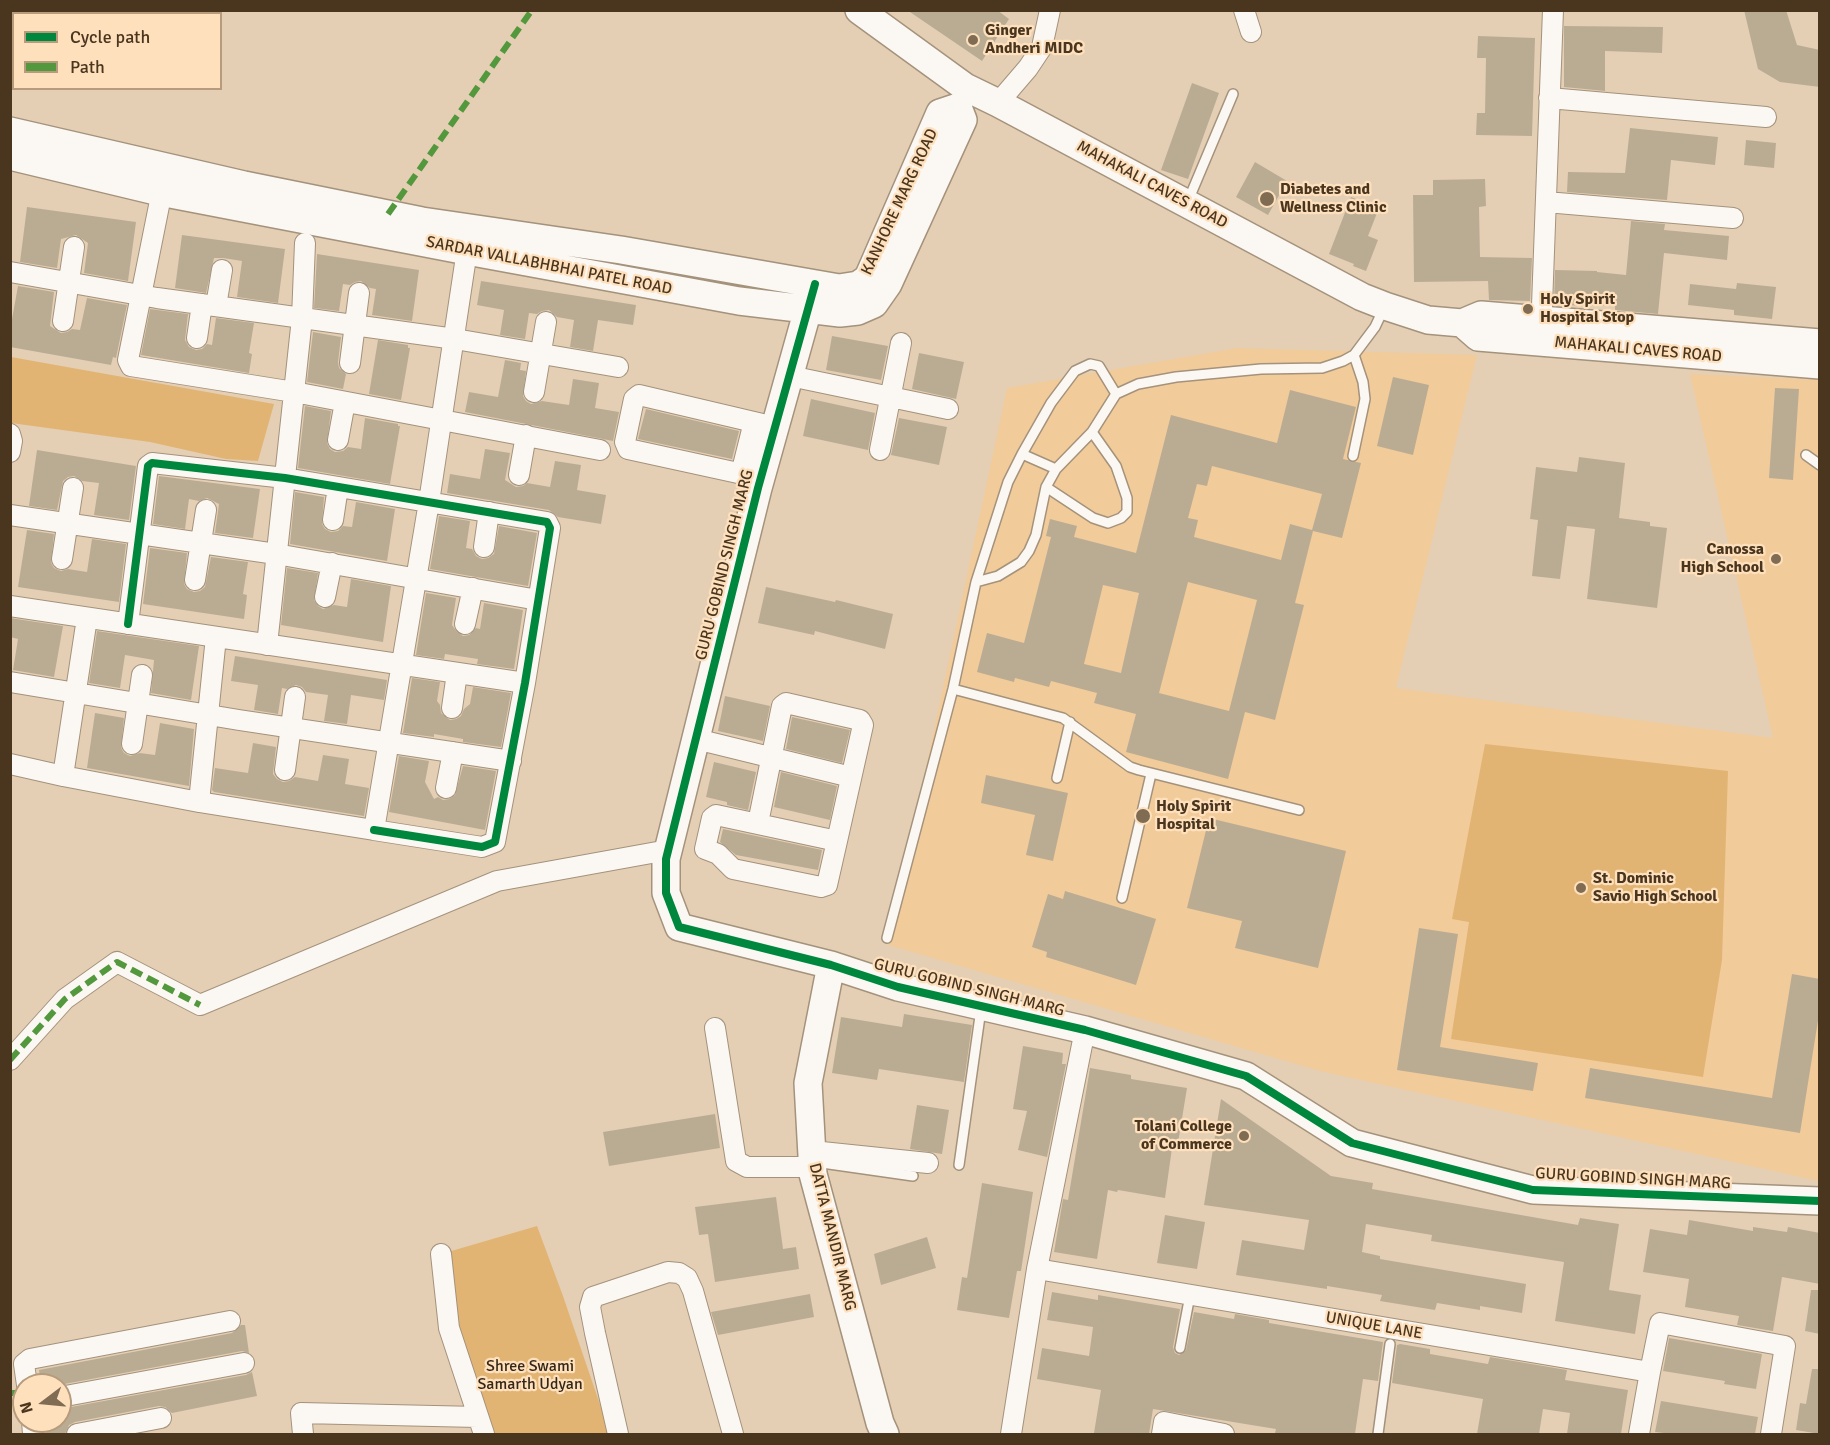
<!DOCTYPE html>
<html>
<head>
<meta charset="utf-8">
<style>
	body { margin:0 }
	#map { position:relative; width:1830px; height:1445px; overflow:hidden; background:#e4cfb5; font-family:Signika,sans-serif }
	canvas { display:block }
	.frame { position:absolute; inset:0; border:12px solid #4a361e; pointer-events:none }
	.legend { position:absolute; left:12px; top:12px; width:210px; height:78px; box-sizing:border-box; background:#fee0bd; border:2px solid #b69c7d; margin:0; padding:8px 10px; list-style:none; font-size:18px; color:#4a361e }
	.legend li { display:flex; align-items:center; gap:12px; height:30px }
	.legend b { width:30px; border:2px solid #b69c7d }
	.north { position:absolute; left:12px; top:1373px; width:60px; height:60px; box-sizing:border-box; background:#fee0bd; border:2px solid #b69c7d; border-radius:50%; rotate:254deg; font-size:16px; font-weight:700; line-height:24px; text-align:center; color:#4a361e }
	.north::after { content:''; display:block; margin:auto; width:21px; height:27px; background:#806c53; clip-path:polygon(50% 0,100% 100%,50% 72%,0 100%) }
</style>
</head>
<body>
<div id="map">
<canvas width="1830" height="1445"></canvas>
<div class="frame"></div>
<ul class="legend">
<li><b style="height:8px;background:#00873e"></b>Cycle path</li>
<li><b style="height:8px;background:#54983d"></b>Path</li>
</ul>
<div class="north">N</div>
</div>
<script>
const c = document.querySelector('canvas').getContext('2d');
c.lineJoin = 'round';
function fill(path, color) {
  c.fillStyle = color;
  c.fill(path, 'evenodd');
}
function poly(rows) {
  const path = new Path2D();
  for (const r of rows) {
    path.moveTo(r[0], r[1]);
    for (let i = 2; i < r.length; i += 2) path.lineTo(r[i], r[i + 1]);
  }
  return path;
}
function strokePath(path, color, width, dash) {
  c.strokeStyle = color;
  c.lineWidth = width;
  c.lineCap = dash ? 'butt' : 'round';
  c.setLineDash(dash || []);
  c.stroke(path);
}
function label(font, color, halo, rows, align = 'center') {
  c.font = font + ' Signika,sans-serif';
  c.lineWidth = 4.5;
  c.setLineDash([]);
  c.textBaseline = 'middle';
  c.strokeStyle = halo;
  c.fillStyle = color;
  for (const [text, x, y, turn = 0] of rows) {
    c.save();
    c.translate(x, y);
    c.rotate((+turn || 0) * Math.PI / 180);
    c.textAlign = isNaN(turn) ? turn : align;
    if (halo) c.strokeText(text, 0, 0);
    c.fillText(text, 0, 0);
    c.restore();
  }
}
const built = poly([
	[1237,348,1477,355,1396,688,1773,738,1690,374,1819,380,1819,1181,1320,1071,888,945,1007,388]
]);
const green = poly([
	[11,357,274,404,258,461,226,459,150,442,11,423],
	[1485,744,1728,771,1722,960,1703,1077,1451,1039,1469,922,1452,919],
	[537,1226,563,1296,610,1434,486,1434,441,1254]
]);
const building = poly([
	[907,10,997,10,1009,19,982,61],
	[1744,10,1786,10,1797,45,1820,50,1820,87,1780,82,1758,69],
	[1564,26,1663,27,1662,53,1605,51,1605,91,1564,87],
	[1478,36,1535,38,1532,136,1476,135,1477,113,1485,113,1486,58,1477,58],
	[1192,83,1219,93,1188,179,1161,170],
	[1630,128,1718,137,1715,165,1671,160,1667,200,1567,192,1568,172,1625,173],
	[1746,140,1776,143,1774,168,1744,165],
	[1255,162,1287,181,1268,215,1236,197],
	[1485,179,1486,206,1479,207,1480,257,1532,258,1530,301,1489,300,1488,281,1414,282,1413,195,1433,195,1433,180],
	[1351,197,1379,208,1368,236,1378,240,1366,271,1353,266,1354,264,1329,254],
	[27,207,136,222,128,281,84,273,88,243,76,235,61,239,57,268,20,262],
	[1631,221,1665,224,1664,230,1729,236,1727,260,1664,253,1658,314,1615,310,1615,306,1554,305,1555,270,1597,271,1597,272,1626,275],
	[182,235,285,249,278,303,237,297,242,261,223,258,214,258,206,293,175,288],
	[317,254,419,270,412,321,372,315,376,289,370,288,361,281,355,282,350,285,343,284,339,311,314,308],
	[481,281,636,305,633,325,598,320,593,351,570,347,574,320,557,317,549,310,542,311,537,314,529,313,525,339,500,335,504,310,477,305],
	[1737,283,1776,287,1772,319,1734,315,1734,310,1688,305,1690,284,1736,289],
	[18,286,54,292,50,326,61,333,67,332,72,329,80,330,87,298,127,305,116,358,113,357,111,365,10,347,10,330],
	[150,309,188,314,185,340,189,347,196,350,202,349,207,344,212,345,216,318,254,323,249,353,252,354,249,373,141,355],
	[313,332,341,337,338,362,339,368,346,374,343,389,307,382],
	[832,336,888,346,881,380,826,370],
	[378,340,408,345,408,348,410,348,401,400,369,394],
	[919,353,964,362,956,399,912,389],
	[505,360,521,363,520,370,526,371,523,396,526,401,531,404,542,401,569,405,573,379,599,383,595,408,619,412,613,441,465,412,469,392,498,397],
	[1393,377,1429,385,1413,455,1377,446],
	[1775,388,1799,389,1793,480,1769,478],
	[1290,390,1356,407,1343,459,1361,463,1342,538,1313,531,1295,603,1304,605,1275,720,1245,712,1228,779,1126,752,1136,714,1094,703,1097,693,1051,681,1049,687,1015,678,1014,682,977,672,987,633,1024,643,1051,537,1046,536,1050,519,1077,526,1074,537,1136,553,1171,415,1277,443],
	[1212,466,1322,494,1312,530,1290,524,1281,560,1194,537,1198,520,1188,518,1197,484,1207,486],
	[1188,582,1257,600,1229,711,1159,693],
	[1103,585,1139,593,1121,673,1084,664],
	[811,399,875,413,868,450,803,436],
	[305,406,331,411,327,443,330,449,335,452,343,451,348,447,361,449,365,418,398,424,398,426,400,426,390,484,298,468],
	[646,409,739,431,732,459,638,439],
	[899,418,947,427,939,465,891,455],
	[485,449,510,453,505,480,516,487,523,486,527,483,550,487,555,461,581,465,577,490,606,495,601,524,558,517,549,510,447,493,450,474,480,479],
	[37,450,136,466,129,520,94,515,99,483,82,481,74,476,68,477,63,481,57,510,29,506],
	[1579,457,1625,463,1619,518,1650,522,1650,526,1667,528,1657,608,1587,599,1595,529,1567,526,1560,579,1532,576,1538,520,1530,519,1536,467,1577,472],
	[159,476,260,489,253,538,215,533,219,504,207,498,199,501,189,499,185,529,153,524],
	[295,492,324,497,322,524,325,529,331,532,338,531,343,526,352,527,356,502,395,509,387,561,290,544],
	[439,516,470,521,466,548,472,549,476,556,482,559,488,558,494,554,499,526,537,533,528,586,430,569],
	[27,530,54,534,51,563,54,568,61,571,68,569,87,572,92,539,126,544,119,602,18,587],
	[150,548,187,553,184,584,187,589,194,592,200,591,205,587,211,557,248,562,243,594,247,595,244,619,143,604],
	[287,568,318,573,314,600,318,606,323,609,334,605,347,607,351,579,391,586,383,642,281,625],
	[766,587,835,602,836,600,893,614,885,649,815,631,814,635,758,623],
	[426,593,456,598,452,625,457,632,463,636,469,635,476,628,480,629,484,603,523,610,514,669,477,664,478,659,445,654,444,659,416,655],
	[10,618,63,626,54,677,13,670,18,639,10,637],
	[97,631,199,646,191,700,151,693,154,660,125,655,120,688,89,683],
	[235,656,387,680,384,700,351,695,347,724,324,721,328,695,306,692,302,687,296,685,287,689,282,688,278,714,254,710,258,685,231,681],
	[412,678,440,682,437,701,440,705,441,713,450,720,456,719,461,716,464,709,470,704,473,687,511,693,501,747,463,742,463,739,434,734,434,737,403,733],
	[725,696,770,706,763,741,718,731],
	[95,713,124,718,121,748,124,753,130,756,140,753,155,755,160,723,194,729,189,786,87,768],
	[792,717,850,730,842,763,786,749],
	[253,743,276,747,273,774,277,779,283,782,289,781,295,777,318,781,323,755,349,759,345,784,369,788,364,816,214,792,212,790,215,768,248,773],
	[399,756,429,761,425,782,434,799,438,797,443,800,449,799,455,795,463,766,496,771,485,830,389,812],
	[714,762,756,772,748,810,727,805,727,802,706,797],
	[781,772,837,786,830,820,774,807],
	[986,775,1068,793,1053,861,1026,855,1035,815,981,803],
	[1209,818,1346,851,1318,968,1235,948,1242,921,1187,908],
	[723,829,822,850,818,870,736,855,720,842],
	[1065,891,1156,919,1136,985,1046,957,1047,952,1032,947,1048,894,1063,899],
	[1419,928,1458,934,1440,1047,1538,1063,1533,1091,1397,1070],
	[1792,974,1820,979,1820,1008,1800,1133,1585,1098,1590,1068,1772,1098],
	[904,1014,972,1025,964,1082,879,1069,877,1080,832,1073,841,1017,902,1027],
	[1023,1046,1063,1053,1062,1064,1066,1064,1047,1157,1018,1150,1027,1111,1013,1109],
	[1090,1068,1131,1075,1131,1079,1187,1088,1177,1149,1172,1148,1165,1198,1118,1190,1117,1192,1108,1190,1097,1259,1054,1252,1063,1199,1068,1200],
	[1221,1099,1331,1176,1373,1183,1372,1189,1578,1225,1580,1218,1619,1224,1609,1290,1641,1295,1635,1334,1555,1321,1564,1262,1431,1241,1432,1235,1366,1224,1362,1252,1380,1256,1380,1259,1526,1284,1522,1313,1480,1306,1480,1310,1437,1303,1435,1310,1380,1301,1382,1295,1327,1286,1327,1289,1236,1275,1242,1240,1304,1250,1309,1220,1204,1205],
	[917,1105,949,1110,942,1154,910,1149],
	[715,1114,720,1148,609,1166,603,1132],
	[982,1183,1033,1192,1021,1271,1017,1271,1009,1318,957,1310,962,1277,967,1278],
	[776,1197,783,1249,796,1247,799,1269,715,1282,708,1234,699,1235,695,1207],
	[1165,1215,1205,1222,1197,1269,1157,1263],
	[1689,1220,1753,1231,1753,1227,1787,1232,1788,1227,1820,1233,1820,1284,1782,1277,1773,1331,1737,1325,1739,1316,1685,1307,1689,1279,1643,1272,1650,1229,1687,1235],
	[927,1237,936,1268,881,1285,874,1254],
	[1811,1290,1820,1290,1820,1334,1805,1331],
	[1052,1292,1098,1300,1098,1295,1180,1309,1173,1347,1175,1353,1179,1355,1186,1350,1194,1312,1234,1319,1235,1314,1269,1320,1269,1323,1383,1342,1378,1381,1363,1379,1355,1434,1286,1434,1275,1433,1276,1429,1153,1409,1149,1434,1094,1433,1101,1390,1037,1379,1042,1348,1089,1356,1093,1327,1047,1320],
	[810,1294,814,1317,718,1335,711,1312],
	[241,1325,245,1325,249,1353,242,1351,59,1385,41,1385,39,1370,232,1333],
	[1669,1338,1762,1354,1756,1389,1724,1384,1725,1381,1663,1371],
	[1400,1344,1430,1349,1430,1354,1488,1364,1490,1357,1567,1370,1565,1380,1628,1390,1621,1434,1567,1434,1570,1413,1543,1409,1539,1434,1477,1434,1483,1399,1392,1383,1397,1345],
	[1812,1369,1820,1369,1820,1434,1796,1430,1800,1403,1806,1404],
	[252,1372,257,1396,172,1413,165,1407,159,1406,75,1422,69,1425,65,1434,47,1434,44,1421,60,1421,60,1409,246,1375],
	[1661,1401,1758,1417,1755,1434,1672,1434,1655,1432]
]);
const lane = poly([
	[1188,201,1233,94],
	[1806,455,1820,465],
	[1353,456,1365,399,1363,382,1354,355],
	[1056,469,1022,454,1051,403,1075,371,1090,364,1099,366,1116,394],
	[1046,487,1093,518,1108,523,1121,518,1127,512,1127,498,1116,466,1092,432],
	[976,582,1008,482,1022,454],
	[953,689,1063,718,1130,767,1139,770,1299,810],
	[1057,778,1070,722],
	[1122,898,1151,774],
	[887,938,953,689,976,582,998,576,1021,562,1029,551,1036,535,1046,487,1056,469,1092,432,1116,394,1138,384,1176,377,1261,369,1322,368,1343,361,1354,355,1375,327,1384,308],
	[815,1162,913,1176],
	[959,1165,981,1009],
	[1180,1348,1190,1295],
	[1378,1434,1390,1344]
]);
const street = poly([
	[1244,10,1251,32],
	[1549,98,1766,117],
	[998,103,1028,68,1042,47,1050,10],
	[164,181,128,360,131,366,294,392,600,450],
	[1546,202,1733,218],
	[10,272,157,298,455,339,618,367],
	[216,306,222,270],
	[63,321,74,247],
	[1541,332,1553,10],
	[197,338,202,304],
	[350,363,359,293],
	[790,376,948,409],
	[534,392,546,322],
	[10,434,12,441,10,452],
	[338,440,345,402],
	[880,450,901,343],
	[741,474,754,422],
	[519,475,526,435],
	[761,478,628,449,625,442,634,399,639,395,775,427],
	[10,515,276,554,538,600],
	[333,520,338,487],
	[484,547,489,512],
	[62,559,73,488],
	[195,580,206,510],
	[325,597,332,563],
	[10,606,525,683],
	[128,624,148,466,152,463,285,478,547,522,550,528,525,683,495,842,482,847,374,830],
	[465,624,473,588],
	[267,645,302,318,305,243],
	[10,682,239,720,511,761],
	[452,708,457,673],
	[696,739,851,777],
	[132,744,142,675],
	[10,764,63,776,199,802,374,830,429,502,469,237],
	[285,770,295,697],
	[63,776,87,618],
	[446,788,453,752],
	[199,802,216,637],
	[758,823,782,706,786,703,860,720,863,725,837,841,827,885,821,887,733,869,718,854,705,849,712,818,716,815,837,841],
	[715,1028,736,1161,747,1167,813,1167],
	[10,1060,65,999,117,962,200,1005,497,881,668,850],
	[812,1151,928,1163],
	[441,1254,449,1328,484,1434],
	[1037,1269,1650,1372,1639,1434],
	[1650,1372,1660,1323,1785,1346,1771,1434],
	[27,1385,24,1364,30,1359,230,1321],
	[60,1397,244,1363],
	[32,1421,33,1434],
	[77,1434,161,1418],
	[303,1434,301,1413,478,1417],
	[618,1434,595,1333,590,1307,593,1297,668,1272,679,1273,687,1278,693,1291,733,1434],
	[1011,1434,1037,1269,1085,1030],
	[1162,1434,1164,1422,1224,1434]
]);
const secondary = poly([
	[859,10,965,87,998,103,1362,297,1385,306,1428,320,1462,323,1481,315,1820,343],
	[10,131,244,185,422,221,621,250,839,288,858,285,868,278,940,113,958,107],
	[10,156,160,192,467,251,739,301,840,313,858,311,874,304,888,284,963,120,958,107],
	[815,284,758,488,666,859,666,893,679,927,831,965,898,987,1085,1030,1246,1076,1352,1143,1533,1190,1820,1201],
	[1462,323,1478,337,1820,365],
	[831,965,808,1083,813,1174,880,1423,885,1434]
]);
const quiet = poly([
	[388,214,532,10],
	[10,1060,65,999,117,962,200,1005],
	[10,1393,24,1393]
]);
const cycleway = poly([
	[815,284,758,488,666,859,666,893,679,927,831,965,898,987,1085,1030,1246,1076,1352,1143,1533,1190,1820,1201],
	[128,624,148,466,152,463,285,478,547,522,550,528,525,683,495,842,482,847,374,830]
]);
const markers = [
	[973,40,6,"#806c53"],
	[1267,199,8,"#806c53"],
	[1528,309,6,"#806c53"],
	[1776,559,6,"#806c53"],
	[1143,816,8,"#806c53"],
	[1581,888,6,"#806c53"],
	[1244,1136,6,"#806c53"]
];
const poiNames = [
	["Ginger",985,31],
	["Andheri MIDC",985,49],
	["Diabetes and",1280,190],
	["Wellness Clinic",1280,208],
	["Holy Spirit",1540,300],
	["Hospital Stop",1540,318],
	["Canossa",1764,550,"right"],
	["High School",1764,568,"right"],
	["Holy Spirit",1156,807],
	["Hospital",1156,825],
	["St. Dominic",1593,879],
	["Savio High School",1593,897],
	["Tolani College",1232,1127,"right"],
	["of Commerce",1232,1145,"right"]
];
const streetNames = [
	["MAHAKALI CAVES ROAD",1152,185,28],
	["KANHORE MARG ROAD",900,202,-65],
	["SARDAR VALLABHBHAI PATEL ROAD",549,266,11],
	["MAHAKALI CAVES ROAD",1638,350,5],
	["GURU GOBIND SINGH MARG",725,565,-76],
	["GURU GOBIND SINGH MARG",969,988,14],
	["GURU GOBIND SINGH MARG",1633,1179,3],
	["DATTA MANDIR MARG",832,1237,76],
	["UNIQUE LANE",1374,1326,10]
];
const parkNames = [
	["Shree Swami",530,1367],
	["Samarth Udyan",530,1385]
];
fill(built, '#f2cb9a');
fill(green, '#e2b474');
fill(building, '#baac93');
strokePath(lane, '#a4927b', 12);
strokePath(street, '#a4927b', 22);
strokePath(secondary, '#a4927b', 30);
strokePath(lane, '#fbf8f4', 9);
strokePath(street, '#fbf8f4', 20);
strokePath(secondary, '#fbf8f4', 27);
strokePath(quiet, '#54983d', 6, [12, 6]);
strokePath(cycleway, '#00873e', 8);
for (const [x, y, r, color] of markers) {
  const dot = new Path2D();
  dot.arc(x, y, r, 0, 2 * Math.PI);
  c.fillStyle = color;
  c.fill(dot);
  strokePath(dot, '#fee0bd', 2);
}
label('bold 16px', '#4a361e', '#fee0bd', poiNames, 'left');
label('16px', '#4a361e', '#fee0bd', streetNames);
label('16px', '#342717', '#fee0bd', parkNames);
</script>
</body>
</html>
